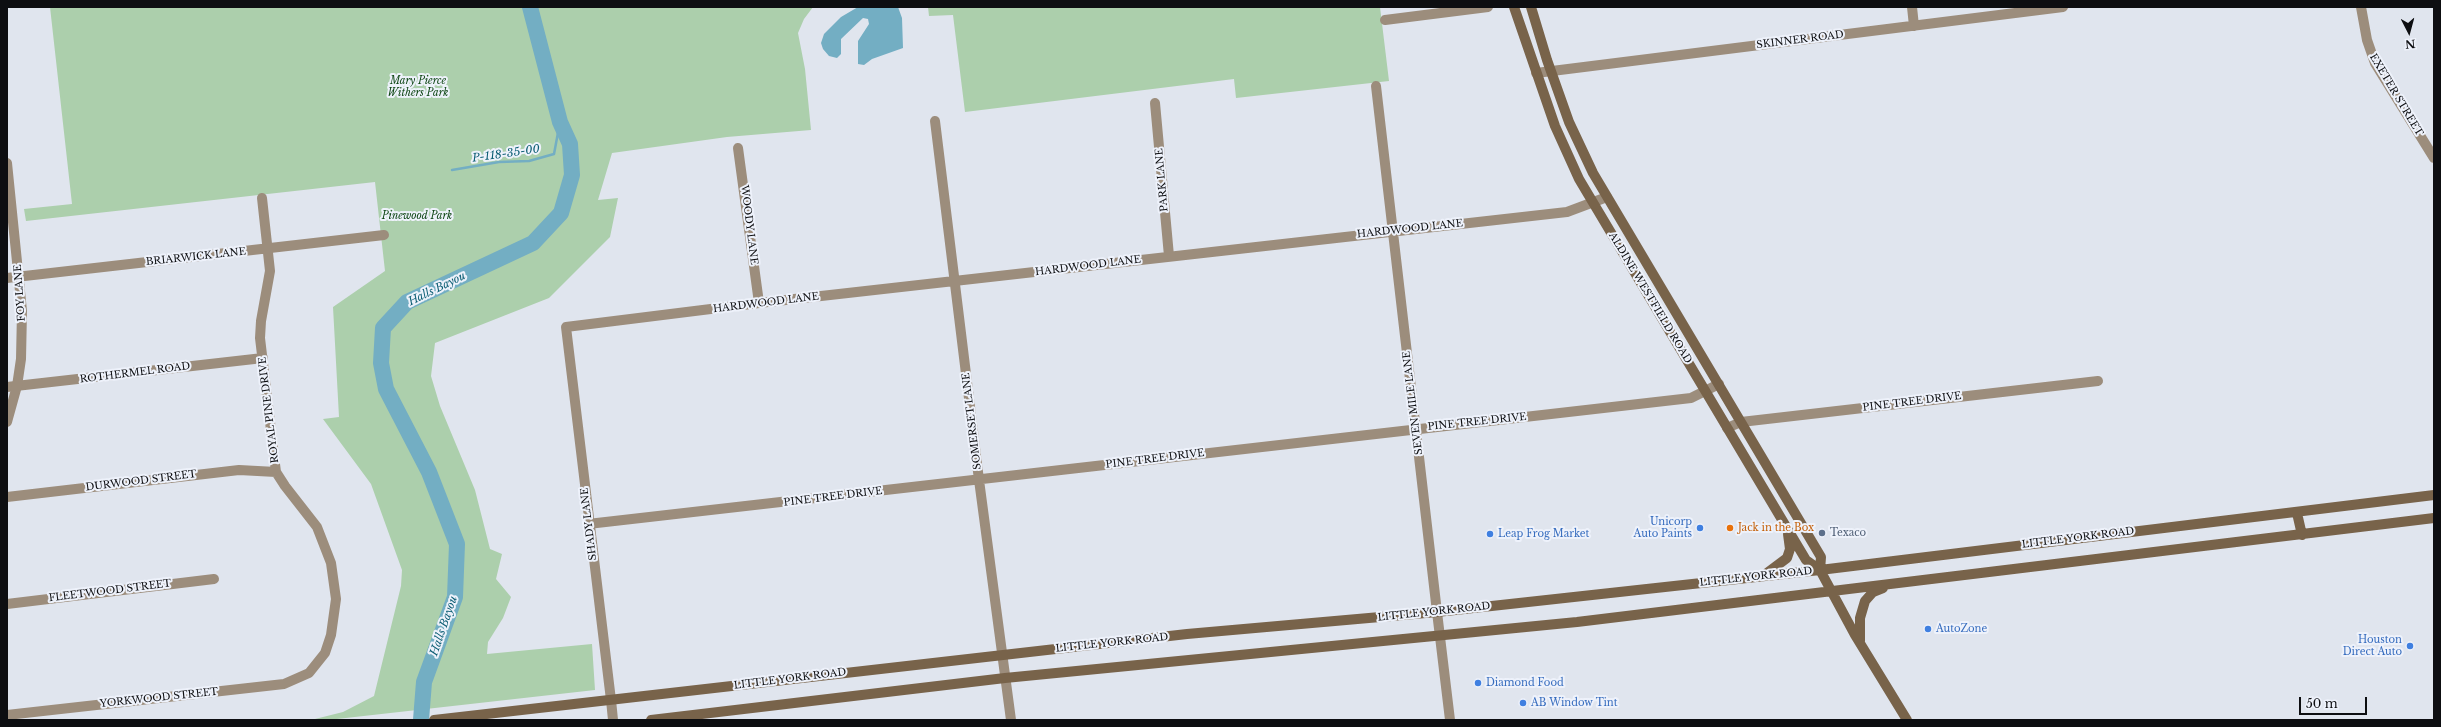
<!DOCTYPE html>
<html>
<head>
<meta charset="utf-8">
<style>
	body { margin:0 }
	#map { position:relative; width:2441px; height:727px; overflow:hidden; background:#e0e5ee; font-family:"Libre Baskerville",serif }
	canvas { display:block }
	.frame { position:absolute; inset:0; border:8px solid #0d0e11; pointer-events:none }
	.north { position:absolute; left:2389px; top:12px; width:40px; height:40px; -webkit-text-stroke:3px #eef2fb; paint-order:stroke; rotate:174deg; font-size:11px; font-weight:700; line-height:16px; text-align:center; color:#0d0e11 }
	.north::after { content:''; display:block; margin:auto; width:14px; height:18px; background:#0d0e11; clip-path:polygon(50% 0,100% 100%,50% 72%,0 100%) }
	.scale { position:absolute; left:2299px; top:697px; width:68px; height:18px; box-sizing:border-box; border:2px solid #0d0e11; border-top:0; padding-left:5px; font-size:12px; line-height:14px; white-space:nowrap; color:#0d0e11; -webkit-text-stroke:3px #eef2fb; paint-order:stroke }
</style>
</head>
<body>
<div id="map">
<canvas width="2441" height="727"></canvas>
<div class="frame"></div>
<div class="north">N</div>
<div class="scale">50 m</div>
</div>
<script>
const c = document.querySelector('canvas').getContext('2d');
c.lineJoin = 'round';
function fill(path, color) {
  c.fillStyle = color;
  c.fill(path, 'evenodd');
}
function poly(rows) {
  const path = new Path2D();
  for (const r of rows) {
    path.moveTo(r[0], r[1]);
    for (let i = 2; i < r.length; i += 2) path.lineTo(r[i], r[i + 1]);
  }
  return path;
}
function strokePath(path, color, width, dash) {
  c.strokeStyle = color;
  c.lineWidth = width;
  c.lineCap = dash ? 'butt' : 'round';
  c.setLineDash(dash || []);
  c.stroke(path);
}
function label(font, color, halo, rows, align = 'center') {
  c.font = font + ' "Libre Baskerville",serif';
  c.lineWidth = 4;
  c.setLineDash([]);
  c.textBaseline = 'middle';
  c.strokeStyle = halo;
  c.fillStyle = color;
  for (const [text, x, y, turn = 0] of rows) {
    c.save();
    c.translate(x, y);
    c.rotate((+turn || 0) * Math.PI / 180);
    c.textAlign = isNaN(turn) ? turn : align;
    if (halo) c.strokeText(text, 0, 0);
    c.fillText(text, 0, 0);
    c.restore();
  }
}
const green = poly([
	[50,7,813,7,804,19,798,33,805,69,811,130,727,137,612,153,598,200,618,198,610,237,549,298,435,343,431,376,440,406,475,490,490,549,502,554,496,579,511,597,503,618,488,642,487,654,592,644,595,690,328,720,311,720,343,712,374,696,401,586,402,570,371,484,323,419,339,417,333,307,385,271,375,182,26,221,24,209,72,204],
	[928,7,1380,7,1389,81,1236,98,1234,79,965,112,953,15,929,16]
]);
const water = poly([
	[858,7,898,7,902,18,903,48,872,59,864,65,858,64,858,41,869,24,868,19,863,18,841,39,841,54,837,58,829,56,823,49,821,43,824,34,841,17]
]);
const stream = poly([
	[452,170,499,162,529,161,554,154,560,122]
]);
const river = poly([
	[421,720,424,682,455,597,457,544,429,472,386,389,381,363,383,328,407,302,533,243,561,213,572,175,570,144,560,122,530,7]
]);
const minor = poly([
	[1912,7,1914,26],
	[2361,7,2367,40,2375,63,2434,158],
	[1385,20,1488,7],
	[1536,73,2063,7],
	[1376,86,1437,612],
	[1155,103,1169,256],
	[935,121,979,480,1011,720],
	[738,148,759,303],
	[7,278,384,235],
	[7,387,263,358],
	[1727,428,1741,422,2098,381],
	[7,497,239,470,276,472],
	[588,524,1691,398,1719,384],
	[7,604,214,579],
	[611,700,566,327,759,303,1567,212,1607,197],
	[7,715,284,684,309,673,325,653,331,635,336,599,331,563,317,527,285,486,276,472,275,464,260,338,261,321,270,271,262,198]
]);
const tertiary = poly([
	[7,163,22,311,21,359,17,386,7,422],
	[1437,612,1450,720],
	[611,700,613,720]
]);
const secondary = poly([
	[1514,7,1555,126,1579,179,1806,560,1820,570,1855,635,1907,720],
	[1531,7,1547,60,1569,122,1593,173,1821,557,1820,570],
	[2297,513,2302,535],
	[1767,573,1787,558,1790,549,1788,534],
	[1860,641,1860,618,1865,601,1873,592,1883,588],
	[434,720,1187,634,1437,612,1820,570,2434,495],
	[651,720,1005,678,1577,622,2434,518]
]);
const markers = [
	[1700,528,4,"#3f7fe0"],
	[1730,528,4,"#e8710a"],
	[1822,533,4,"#5c6f8a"],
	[1490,534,4,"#3f7fe0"],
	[1928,629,4,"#3f7fe0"],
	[2410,646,4,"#3f7fe0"],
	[1478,683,4,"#3f7fe0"],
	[1523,703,4,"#3f7fe0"]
];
const streetNames = [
	["SKINNER ROAD",1800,40,-7],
	["EXETER STREET",2396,95,59],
	["PARK LANE",1162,180,-95],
	["WOODY LANE",749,225,83],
	["HARDWOOD LANE",1410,229,-6],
	["BRIARWICK LANE",196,257,-6],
	["HARDWOOD LANE",1088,266,-7],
	["FOY LANE",20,293,-94],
	["ALDINE WESTFIELD ROAD",1650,298,59],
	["HARDWOOD LANE",766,303,-7],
	["ROTHERMEL ROAD",135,373,-7],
	["PINE TREE DRIVE",1912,402,-7],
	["SEVEN MILE LANE",1413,403,-97],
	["ROYAL PINE DRIVE",269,410,-97],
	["SOMERSET LANE",972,421,-97],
	["PINE TREE DRIVE",1477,422,-6],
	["PINE TREE DRIVE",1155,459,-7],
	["DURWOOD STREET",141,481,-7],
	["PINE TREE DRIVE",833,497,-7],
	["SHADY LANE",589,524,-97],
	["LITTLE YORK ROAD",2078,538,-7],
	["LITTLE YORK ROAD",1756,577,-6],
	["FLEETWOOD STREET",110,591,-7],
	["LITTLE YORK ROAD",1434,612,-6],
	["LITTLE YORK ROAD",1112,643,-6],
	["LITTLE YORK ROAD",790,679,-7],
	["YORKWOOD STREET",159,698,-6]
];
const parkNames = [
	["Mary Pierce",418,81],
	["Withers Park",418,93],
	["Pinewood Park",417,216]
];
const shopNames = [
	["Unicorp",1692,522,"right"],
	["Auto Paints",1692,534,"right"],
	["Leap Frog Market",1498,534],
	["AutoZone",1936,629],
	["Houston",2402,640,"right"],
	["Direct Auto",2402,652,"right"],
	["Diamond Food",1486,683],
	["AB Window Tint",1531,703]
];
const foodNames = [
	["Jack in the Box",1738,528]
];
const serviceNames = [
	["Texaco",1830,533]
];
const waterNames = [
	["P-118-35-00",506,154,-8],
	["Halls Bayou",437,289,-26],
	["Halls Bayou",444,626,-71]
];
fill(green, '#accfac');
fill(water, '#73aec3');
strokePath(stream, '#73aec3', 2.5);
strokePath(river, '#73aec3', 16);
strokePath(minor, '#9c8d7c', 10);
strokePath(tertiary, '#9c8d7c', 10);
strokePath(secondary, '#78634a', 10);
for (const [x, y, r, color] of markers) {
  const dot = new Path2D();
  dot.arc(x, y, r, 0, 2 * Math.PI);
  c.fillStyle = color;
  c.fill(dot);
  strokePath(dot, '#eef2fb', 1.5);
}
label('10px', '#0d0e11', '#eef2fb', streetNames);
label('italic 10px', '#0e4614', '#eef2fb', parkNames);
label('10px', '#366cbe', '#eef2fb', shopNames, 'left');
label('10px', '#c56008', '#eef2fb', foodNames, 'left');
label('10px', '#4e5e75', '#eef2fb', serviceNames, 'left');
label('italic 11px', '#0b5d73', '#eef2fb', waterNames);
</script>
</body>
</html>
